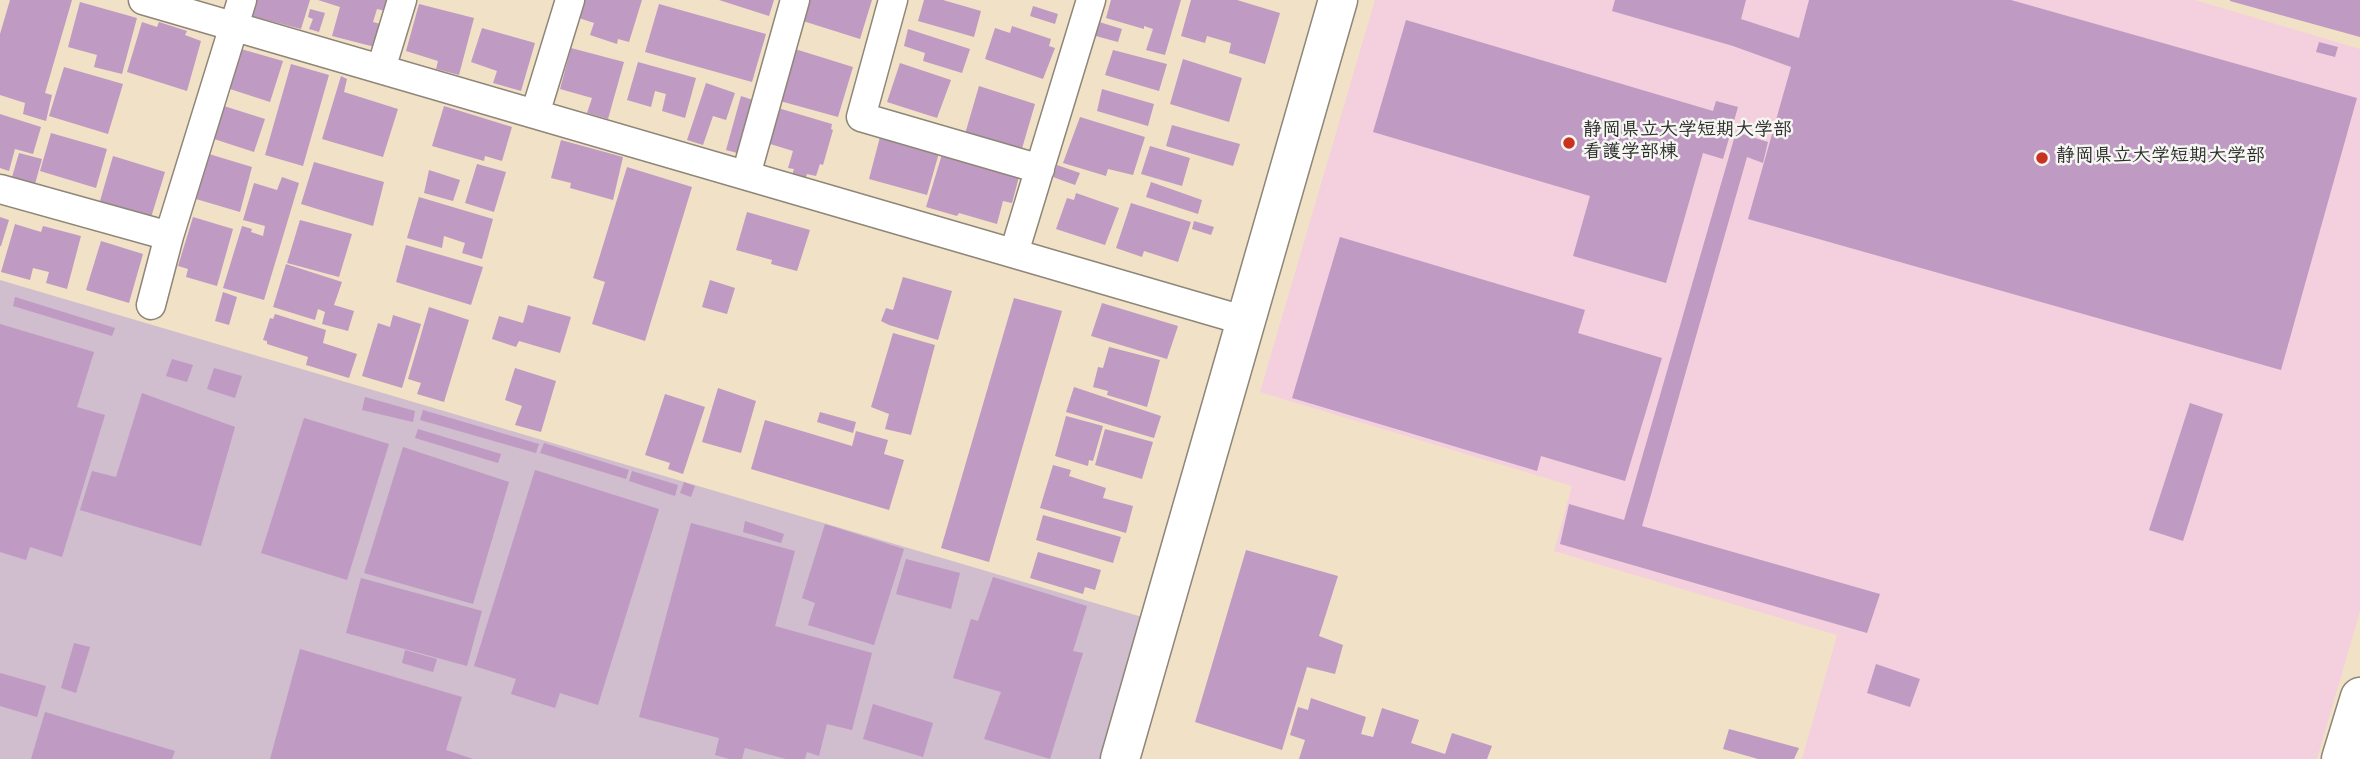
<!DOCTYPE html>
<html>
<head>
<meta charset="utf-8">
<style>
	body { margin:0 }
	canvas { display:block; background:#f1e1c6 }
</style>
</head>
<body>
<canvas width="2360" height="759"></canvas>
<script>
const c = document.querySelector('canvas').getContext('2d');
c.lineJoin = 'round';
function fill(path, color) {
  c.fillStyle = color;
  c.fill(path, 'evenodd');
}
function poly(rows) {
  const path = new Path2D();
  for (const r of rows) {
    path.moveTo(r[0], r[1]);
    for (let i = 2; i < r.length; i += 2) path.lineTo(r[i], r[i + 1]);
  }
  return path;
}
function strokePath(path, color, width, dash) {
  c.strokeStyle = color;
  c.lineWidth = width;
  c.lineCap = dash ? 'butt' : 'round';
  c.setLineDash(dash || []);
  c.stroke(path);
}
function label(font, color, halo, rows, align = 'center') {
  c.font = font + ' "Gochi Hand","Klee One",sans-serif';
  c.lineWidth = 5;
  c.setLineDash([]);
  c.textBaseline = 'middle';
  c.strokeStyle = halo;
  c.fillStyle = color;
  for (const [text, x, y, turn = 0] of rows) {
    c.save();
    c.translate(x, y);
    c.rotate((+turn || 0) * Math.PI / 180);
    c.textAlign = isNaN(turn) ? turn : align;
    if (halo) c.strokeText(text, 0, 0);
    c.fillText(text, 0, 0);
    c.restore();
  }
}
const built = poly([
	[1375,0,2195,0,2360,49,2360,611,2317,759,1802,759,1837,635,1554,551,1572,486,1260,392]
]);
const industrial = poly([
	[0,280,1159,622,1121,759,0,759]
]);
const building = poly([
	[10,0,72,0,45,93,52,95,46,121,23,114,25,103,0,95,0,34],
	[256,0,310,0,301,29,251,16],
	[318,0,389,0,386,11,377,9,373,22,381,24,375,47,332,36,340,7],
	[580,0,642,0,629,42,618,39,617,44,590,35,594,23,576,17],
	[719,0,774,0,769,16],
	[810,0,872,0,860,39,803,21],
	[924,0,943,0,981,11,974,37,918,21],
	[1111,0,1181,0,1165,55,1146,50,1153,29,1144,26,1144,29,1106,18],
	[1191,0,1237,0,1280,13,1265,64,1229,53,1231,43,1207,36,1205,43,1181,36],
	[1615,0,1746,0,1741,19,1799,38,1809,0,2011,0,2357,98,2281,370,1748,219,1791,67,1733,46,1612,11],
	[2230,0,2360,0,2360,37,2230,1],
	[80,2,137,18,122,74,94,67,97,55,68,47],
	[419,4,474,18,459,75,436,69,438,61,406,51],
	[659,4,766,34,752,82,645,52],
	[1033,6,1058,14,1055,24,1030,16],
	[310,9,325,13,319,32,309,29,313,19,308,17],
	[1406,20,1713,111,1716,101,1738,107,1723,159,1703,153,1666,283,1573,256,1590,196,1373,132],
	[1096,21,1122,29,1118,42,1092,35],
	[142,22,157,27,159,22,187,31,185,35,201,41,187,91,127,72],
	[1012,26,1051,39,1049,46,1055,48,1043,79,985,59,995,28,1010,33],
	[482,28,535,43,521,91,493,83,497,71,471,62],
	[908,29,970,49,962,73,923,61,925,53,904,46],
	[2319,42,2338,47,2335,57,2316,52],
	[571,48,624,62,608,119,587,113,592,98,560,89],
	[241,49,283,61,270,102,230,89,231,86,229,86],
	[795,49,853,67,838,117,780,101],
	[1113,50,1167,64,1159,91,1105,75],
	[1183,59,1242,78,1229,122,1170,104],
	[638,62,696,78,685,118,662,111,666,94,655,91,651,107,627,100],
	[900,63,951,80,937,118,887,102],
	[291,64,329,75,303,166,265,155],
	[64,67,123,84,108,134,49,116],
	[341,76,347,79,344,92,398,109,383,157,322,139],
	[706,83,735,93,726,120,713,116,703,145,687,140],
	[979,86,1035,104,1021,152,965,134],
	[1102,89,1154,104,1148,126,1097,111],
	[741,96,756,101,741,154,726,150],
	[224,106,265,119,254,152,214,139],
	[444,106,512,127,502,161,485,156,484,161,432,146],
	[778,108,832,124,831,129,833,130,823,165,820,164,816,176,807,174,805,180,792,175,794,169,788,168,793,151,767,143],
	[0,114,41,127,33,154,15,149,9,171,0,168],
	[1080,117,1145,137,1133,175,1108,169,1106,176,1063,163],
	[1172,125,1240,144,1233,166,1166,146],
	[1736,132,1768,142,1763,163,1747,157,1642,526,1880,594,1867,633,1560,544,1569,504,1624,520],
	[51,133,107,149,96,188,40,171],
	[880,137,939,153,927,195,869,179],
	[561,140,623,157,613,200,570,188,571,183,551,178],
	[1150,146,1190,158,1182,186,1141,174],
	[943,151,1020,173,1012,203,1003,201,997,224,959,213,957,216,926,207],
	[19,153,42,159,33,191,10,184],
	[209,154,252,167,240,212,196,199],
	[113,156,165,172,149,224,98,208],
	[314,162,384,182,373,226,301,204],
	[477,164,506,172,494,212,465,203],
	[1057,165,1080,173,1075,185,1053,177],
	[627,167,692,187,645,341,592,324,605,282,593,278],
	[429,170,460,180,453,201,424,193],
	[282,177,299,183,264,300,223,288,242,226,252,229,251,232,263,236,265,226,243,220,254,183,277,190],
	[1151,182,1202,200,1198,214,1146,197],
	[1076,193,1119,208,1105,245,1056,229,1067,198,1074,200],
	[419,197,493,219,482,259,462,253,465,243,444,236,442,248,407,238],
	[1131,203,1191,222,1178,262,1144,251,1142,257,1116,248],
	[747,212,810,230,797,271,771,264,772,260,736,250],
	[0,217,9,220,1,246,0,246],
	[193,217,233,229,217,286,186,277,188,269,178,266],
	[300,220,352,234,339,277,287,263],
	[1194,221,1214,227,1211,235,1192,229],
	[15,224,41,232,43,226,81,236,67,289,46,283,49,272,33,268,30,280,1,272],
	[1340,237,1585,310,1578,333,1662,358,1625,481,1541,456,1537,471,1292,398],
	[101,241,143,254,129,303,86,290],
	[406,245,483,267,471,305,396,282],
	[286,264,342,282,334,305,354,311,348,331,322,324,325,312,318,309,315,320,273,307],
	[903,277,952,291,938,340,889,325,881,321,886,308,893,310],
	[710,280,735,288,727,314,702,307],
	[223,292,237,297,229,325,215,321],
	[15,297,115,328,112,336,13,306],
	[1014,298,1062,311,989,562,941,548],
	[1102,303,1178,326,1167,359,1091,336],
	[528,305,571,317,560,353,519,341,516,347,492,339,499,316,523,323],
	[429,307,469,320,444,402,417,394,421,383,408,379],
	[275,314,326,330,323,343,357,354,349,378,306,365,308,357,267,344,267,341,263,340,270,318,273,319],
	[393,315,421,324,402,388,362,376,378,323,390,327],
	[0,324,94,352,77,407,105,415,62,557,30,547,26,560,0,552],
	[893,333,935,345,911,435,885,429,889,414,871,407],
	[1109,347,1160,360,1147,407,1107,395,1108,391,1093,387,1098,367,1103,368],
	[172,359,193,365,187,382,166,376],
	[214,368,242,376,235,398,207,389],
	[515,368,556,381,541,432,515,425,522,406,505,400],
	[1074,387,1161,416,1154,438,1066,412],
	[718,388,756,401,741,453,702,442],
	[142,393,235,427,201,546,80,510,92,471,116,477],
	[665,394,705,407,683,474,668,469,670,463,645,455],
	[365,397,415,411,413,422,362,410],
	[2190,403,2223,414,2183,541,2149,530],
	[423,410,539,444,536,453,420,420],
	[820,412,856,422,853,433,817,422],
	[1066,416,1103,426,1093,461,1089,460,1088,466,1055,456],
	[304,418,389,444,347,580,261,553],
	[765,420,852,446,856,431,888,440,884,454,904,460,889,510,751,469],
	[418,429,501,454,498,463,415,438],
	[1105,429,1153,442,1142,479,1095,465],
	[544,443,629,470,626,479,540,453],
	[403,447,509,482,473,604,364,573],
	[1053,465,1071,470,1069,476,1106,488,1103,498,1133,506,1126,533,1040,508],
	[535,470,659,509,598,705,560,693,555,708,511,694,516,679,474,666],
	[632,471,678,485,675,496,629,481],
	[684,482,695,486,691,497,680,493],
	[1043,515,1121,537,1113,563,1036,540],
	[745,521,784,534,781,543,743,532],
	[691,523,795,551,775,626,872,653,852,730,827,724,819,756,807,752,805,759,786,759,745,748,742,759,729,759,715,755,719,738,639,717],
	[825,524,904,549,874,645,808,625,815,603,802,598],
	[1246,550,1338,576,1319,636,1343,645,1335,674,1307,667,1282,750,1195,722],
	[1038,552,1101,570,1095,590,1085,587,1083,594,1030,578],
	[906,559,960,573,951,609,896,594],
	[993,577,1087,606,1073,651,1083,653,1050,759,984,739,1001,692,953,678,971,619,978,621],
	[361,578,482,611,467,666,346,633],
	[74,643,90,647,76,693,61,688],
	[300,649,462,697,446,750,473,759,270,759],
	[405,650,437,659,433,672,402,663],
	[1876,664,1920,679,1910,707,1867,693],
	[0,673,46,686,37,717,0,706],
	[1311,698,1366,717,1361,734,1373,737,1382,708,1419,720,1411,743,1445,754,1452,733,1492,746,1487,759,1299,759,1305,740,1290,735,1298,707,1308,710],
	[873,704,933,723,923,757,863,739],
	[45,712,175,751,172,759,31,759],
	[1729,729,1799,748,1794,759,1758,759,1723,749]
]);
const street = poly([
	[143,0,1246,321],
	[893,0,861,117,1040,169],
	[381,69,402,0],
	[535,114,570,0],
	[746,175,795,0],
	[0,189,169,236],
	[1014,253,1091,0],
	[151,305,169,236,242,0]
]);
const secondary = poly([
	[1120,759,1338,0],
	[2341,759,2360,697]
]);
const markers = [
	[1569,143,7,"#c8321e"],
	[2042,158,7,"#c8321e"]
];
const poiNames = [
	["静岡県立大学短期大学部",1583,132],
	["看護学部棟",1583,154],
	["静岡県立大学短期大学部",2056,158]
];
fill(built, '#f4cfde');
fill(industrial, '#d0bdce');
fill(building, '#bf9ac3');
strokePath(street, '#8e8678', 31);
strokePath(secondary, '#8e8678', 41);
strokePath(street, '#fff', 28);
strokePath(secondary, '#fff', 38);
for (const [x, y, r, color] of markers) {
  const dot = new Path2D();
  dot.arc(x, y, r, 0, 2 * Math.PI);
  c.fillStyle = color;
  c.fill(dot);
  strokePath(dot, '#f6f6f2', 2.5);
}
label('bold 19px', '#2b2b2b', '#f6f6f2', poiNames, 'left');
</script>
</body>
</html>
